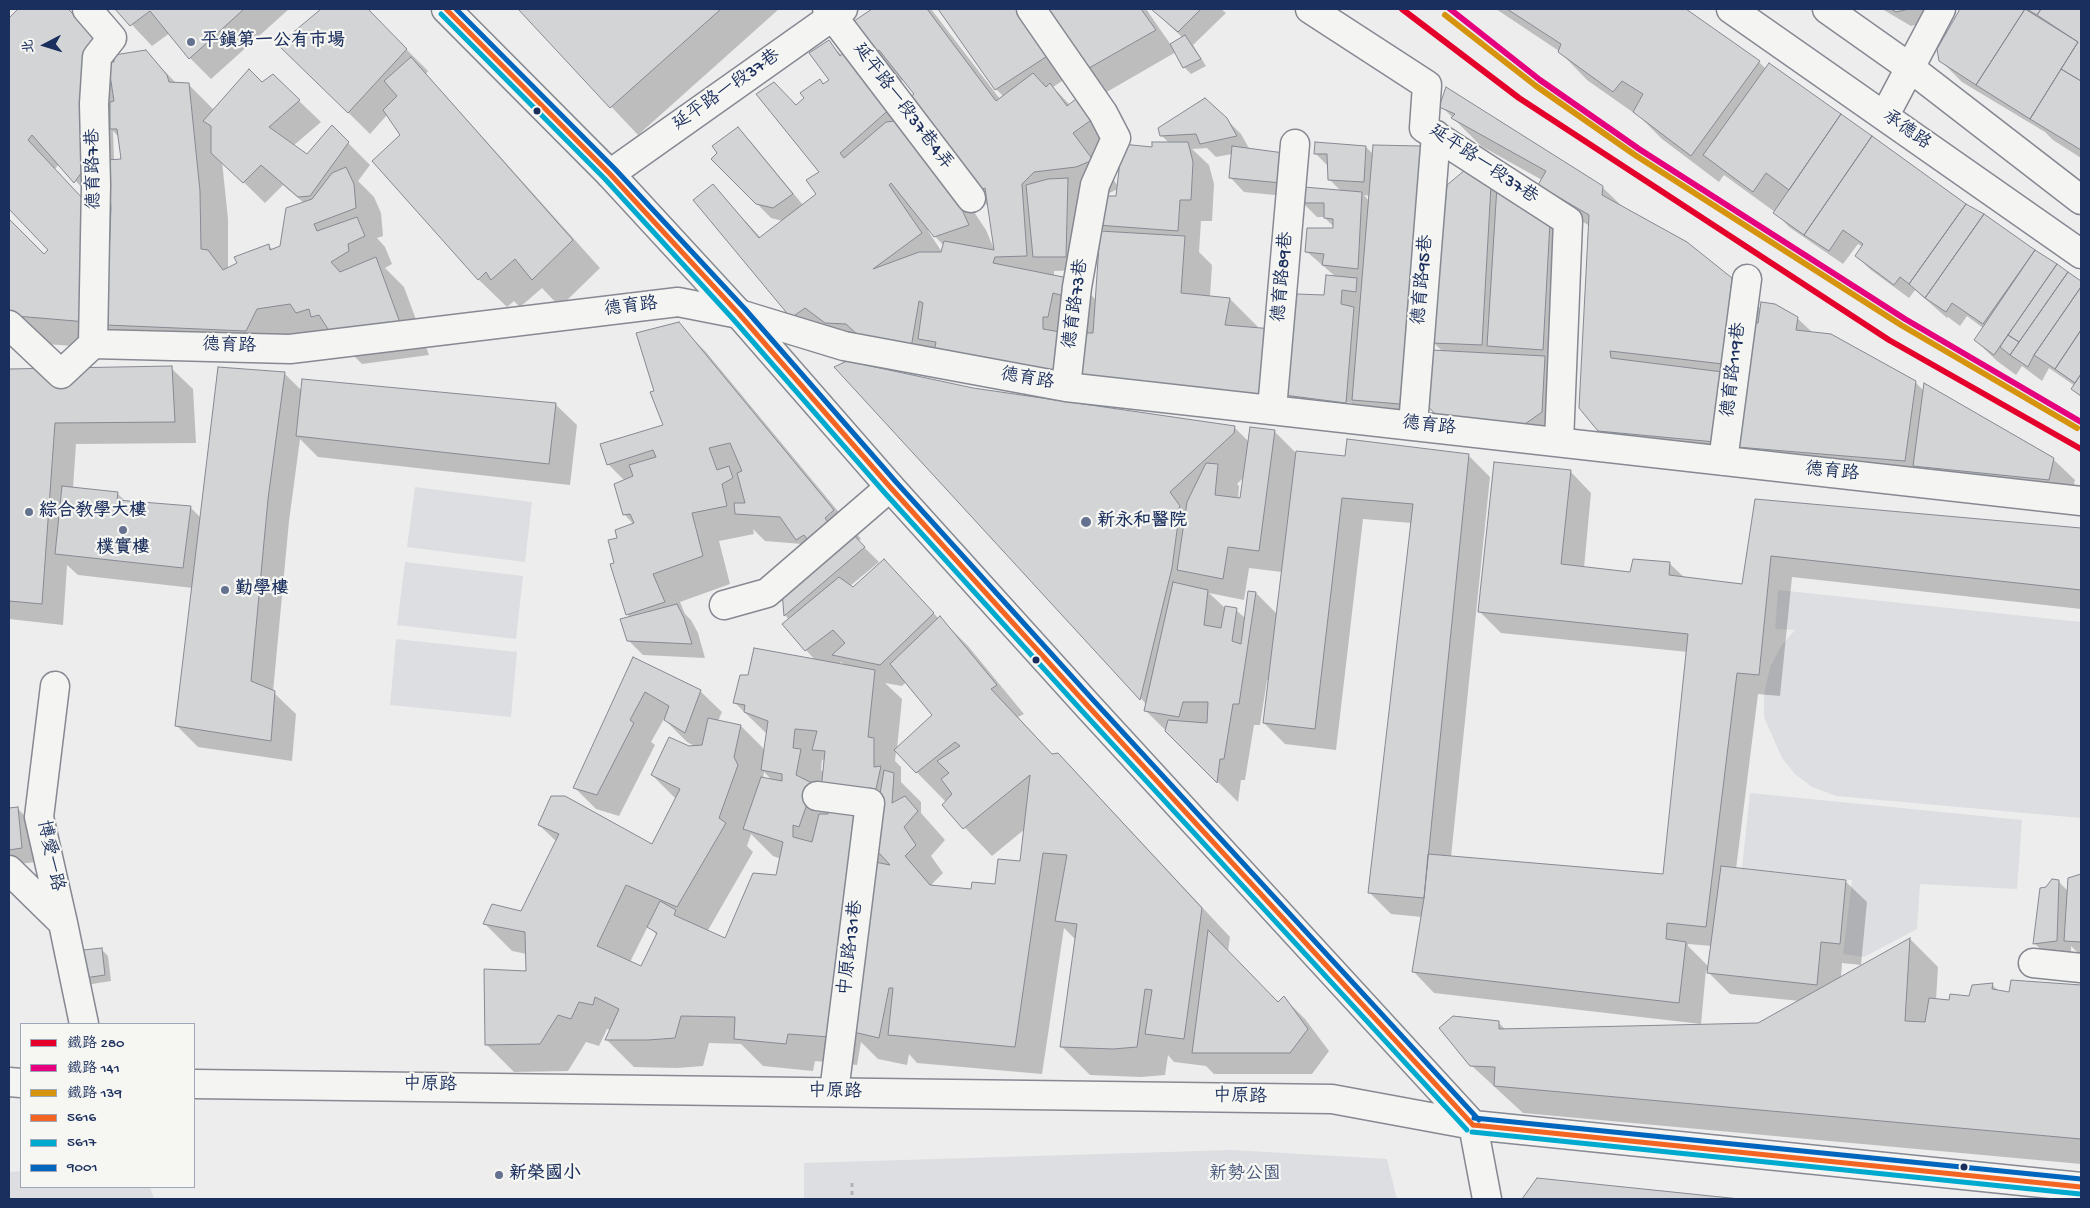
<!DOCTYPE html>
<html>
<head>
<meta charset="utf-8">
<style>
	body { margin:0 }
	#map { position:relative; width:2090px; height:1208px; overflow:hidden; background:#ededed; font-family:"Gochi Hand","LXGW WenKai TC",sans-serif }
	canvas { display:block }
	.frame { position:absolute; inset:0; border:10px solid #1b2f5e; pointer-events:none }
	.legend { position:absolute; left:20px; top:1023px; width:175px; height:165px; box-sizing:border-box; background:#f6f6f2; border:1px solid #9ea6b7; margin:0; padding:6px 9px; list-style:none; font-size:15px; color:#1b2f5e }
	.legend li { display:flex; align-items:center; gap:10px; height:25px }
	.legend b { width:25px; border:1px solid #9ea6b7 }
	.north { position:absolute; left:20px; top:20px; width:50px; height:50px; -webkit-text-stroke:4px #f6f6f2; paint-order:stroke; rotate:265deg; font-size:14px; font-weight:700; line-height:20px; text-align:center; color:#1b2f5e }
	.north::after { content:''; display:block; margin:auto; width:18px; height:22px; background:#1b2f5e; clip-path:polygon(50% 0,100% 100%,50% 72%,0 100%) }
</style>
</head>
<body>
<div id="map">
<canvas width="2090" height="1208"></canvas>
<div class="frame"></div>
<ul class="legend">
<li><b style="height:6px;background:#e4002b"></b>鐵路 280</li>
<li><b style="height:6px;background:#e5007d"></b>鐵路 141</li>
<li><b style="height:6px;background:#d6940e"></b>鐵路 139</li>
<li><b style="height:6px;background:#f26522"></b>5616</li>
<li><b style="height:6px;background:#00a9ce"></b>5617</li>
<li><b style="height:6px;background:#0065bd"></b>9001</li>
</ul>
<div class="north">北</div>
</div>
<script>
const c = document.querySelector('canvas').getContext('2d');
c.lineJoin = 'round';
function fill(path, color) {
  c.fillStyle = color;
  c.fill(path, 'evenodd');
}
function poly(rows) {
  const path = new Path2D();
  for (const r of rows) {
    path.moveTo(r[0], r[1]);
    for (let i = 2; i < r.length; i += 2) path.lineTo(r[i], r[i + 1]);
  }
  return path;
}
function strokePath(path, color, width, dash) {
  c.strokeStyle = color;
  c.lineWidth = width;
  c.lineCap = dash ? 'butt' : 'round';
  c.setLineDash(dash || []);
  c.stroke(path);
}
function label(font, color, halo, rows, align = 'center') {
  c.font = font + ' "Gochi Hand","LXGW WenKai TC",sans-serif';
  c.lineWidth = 4.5;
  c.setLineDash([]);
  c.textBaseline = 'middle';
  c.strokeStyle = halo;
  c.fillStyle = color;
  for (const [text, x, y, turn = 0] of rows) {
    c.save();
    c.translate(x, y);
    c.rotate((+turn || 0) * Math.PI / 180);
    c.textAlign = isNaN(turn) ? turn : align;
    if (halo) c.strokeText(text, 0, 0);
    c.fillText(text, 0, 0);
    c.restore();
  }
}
const green = poly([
	[415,487,532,502,525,562,407,547],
	[405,562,523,576,516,639,397,625],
	[1778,590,2081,622,2081,818,1836,796,1812,787,1795,774,1782,758,1764,717,1764,694,1770,667,1781,646,1795,630,1775,629],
	[396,639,517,652,511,717,390,705],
	[1750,793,2022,820,2017,889,1920,884,1917,929,1864,957,1843,954,1852,880,1742,868],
	[1232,1150,1387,1159,1397,1199,804,1199,804,1163],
	[21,1171,21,1187,150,1187,154,1199,9,1199,9,1172]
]);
const shadow = poly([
	[20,9,67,9,113,56,146,52,177,84,188,84,214,110,273,76,321,122,293,146,307,156,332,127,370,165,358,181,374,197,381,213,383,236,377,238,385,247,392,264,385,268,404,287,429,355,362,364,342,344,325,340,316,332,285,337,115,349,45,344,35,338,9,311,9,221,44,256,50,250,9,207,9,19],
	[113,131,119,137,122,160,114,160],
	[222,161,265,203,283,185,304,203,282,246,273,250,269,246,228,269,228,219],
	[59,164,103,209,111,197,112,222,91,202,85,202,55,169],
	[117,9,289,9,211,79,190,58,170,33,152,46],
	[323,9,366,9,428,71,426,74,600,268,560,307,542,288,520,307,514,301,507,307,479,280,374,161,402,135,387,115,370,134,280,45],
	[519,9,779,9,638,135],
	[875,9,931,9,1000,99,1003,96,996,89,939,9,1026,9,1073,74,1053,87,1070,105,1081,97,1124,145,1154,148,1169,143,1161,135,1226,119,1241,134,1250,150,1295,197,1244,192,1230,177,1232,154,1216,157,1207,148,1192,149,1209,165,1214,184,1212,221,1201,221,1199,252,1212,265,1210,297,1230,299,1258,327,1257,329,1291,349,1336,277,1306,251,1336,229,1324,217,1317,217,1303,203,1341,191,1329,179,1329,167,1315,153,1366,147,1373,154,1420,147,1448,175,1447,186,1490,186,1498,194,1550,223,1571,245,1563,433,1458,435,1429,406,1427,431,875,352,792,317,713,186,761,238,783,221,771,218,713,159,738,128,752,143,803,205,818,194,820,172,796,107,820,80,824,84,831,80,828,41,932,149,986,230,994,249,989,207,973,192,915,94,904,79,901,81,874,53,853,24],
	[1123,145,1118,186,1100,161],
	[1118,189,1117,197,1098,225,1105,232,1096,300,1089,293,1054,277,1054,271,1080,270,1105,195],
	[1364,195,1370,196,1369,201],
	[929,230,944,246,942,252,928,231],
	[1434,343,1443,352,1434,351],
	[1308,397,1352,403,1352,405,1308,400],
	[1039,9,1146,9,1171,45,1183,38,1152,9,1221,9,1226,13,1193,45,1206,66,1191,74,1184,67,1176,52,1105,93],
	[1496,9,1684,9,1759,62,1766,69,2081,282,2081,397,2072,389,2075,386,2049,368,2042,381,2022,366,2016,375,1997,361,1975,340,1983,328,1967,316,1960,326,1948,317,1947,318,1915,290,1909,298,1871,270,1856,256,1863,247,1858,244,1843,264,1789,227,1775,212,1724,175,1719,182,1662,139,1641,118,1587,80,1559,51],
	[1882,9,1941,9,1936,20,1911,26],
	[1962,9,2081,9,2081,158,2053,140,2045,132,1962,82,1940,60,1938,50],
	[1441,106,1602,187,1624,208,1731,279,1761,309,1797,318,1813,333,1915,382,1924,391,2053,459,2075,480,2070,500,1627,458,1599,430,1590,226,1567,213,1539,185,1542,180,1481,146],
	[678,324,706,352,861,539,858,541,879,562,850,586,854,589,905,582,939,619,940,618,968,646,1024,714,1018,717,1053,755,1058,754,1086,783,1230,937,1228,952,1278,1003,1284,998,1305,1019,1329,1051,1312,1074,1214,1074,1206,1066,1174,1062,1168,1055,1165,1075,1141,1077,1090,1075,1062,1047,1076,940,1064,928,1042,1074,917,1063,909,1054,907,1065,878,1059,861,1042,857,1065,815,1061,813,1071,763,1066,741,1044,709,1043,703,1066,677,1068,634,1067,606,1039,611,1030,607,1029,599,1046,586,1042,568,1071,514,1072,486,1044,527,972,527,954,512,951,484,923,521,912,557,842,539,825,653,845,676,799,652,775,689,747,696,747,687,742,664,719,651,742,655,745,619,816,596,809,575,788,634,658,700,691,722,712,718,721,741,726,765,750,767,734,734,702,749,676,816,661,806,650,789,620,785,615,784,592,818,561,802,544,765,541,753,529,754,534,719,541,730,584,680,602,685,614,691,620,698,633,705,658,643,655,628,640,631,618,627,614,615,564,618,539,634,525,624,514,625,481,608,464,665,425,656,392],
	[841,662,845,666,837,665],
	[906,682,934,715,897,749,902,699,885,683,902,686],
	[896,751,946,802,943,805,992,856,1025,829,1021,862,996,886,972,890,934,886,932,884,943,873,931,856,945,840,921,813,921,802,901,782,901,767,895,761],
	[822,759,825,762,824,773,821,770],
	[764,772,773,781,763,779],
	[751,834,773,856,781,859,777,876,726,940,707,932,753,852,747,846],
	[648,926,657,935,642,968,630,962],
	[836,367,972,390,1234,427,1249,442,1274,431,1297,454,1346,457,1469,456,1490,477,1451,857,1664,875,1688,652,1501,633,1479,611,1570,471,1591,493,1584,568,1631,573,1669,563,1685,578,1743,586,1756,501,2081,529,2081,609,1792,577,1780,696,1758,694,1736,869,1845,881,1867,902,1861,965,1842,963,1841,978,1910,939,1938,967,1936,1000,1951,1001,1970,998,1992,985,1999,991,2010,993,2012,981,2081,987,2081,1164,1523,1113,1471,1065,1499,1023,1506,1030,1758,1024,1800,1001,1730,994,1706,970,1701,1024,1434,993,1413,971,1422,917,1391,914,1369,892,1412,523,1363,519,1336,750,1285,744,1264,723,1269,680,1267,680,1260,725,1254,725,1245,780,1241,780,1238,802,1145,710,1147,705],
	[1244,477,1241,500,1238,499,1239,486,1237,484],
	[1249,568,1282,572,1277,614,1256,593,1245,618,1236,610,1226,609,1209,593,1244,600],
	[1688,944,1712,946,1709,967,1688,946],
	[171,368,193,389,196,443,76,444,73,488,118,494,126,502,190,507,201,518,285,374,302,391,555,404,577,425,570,485,318,457,300,439,289,521,273,692,296,714,292,761,198,747,177,726,193,588,78,575,67,565,63,625,9,619,9,370],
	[17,808,32,823,36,862,9,865,9,809],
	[2081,875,2081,956,2071,946,2071,955,2049,957,2034,943,2047,888,2058,881,2069,892,2070,879],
	[101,949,108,956,111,981,86,985,79,978],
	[1538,1180,1728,1199,1523,1199]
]);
const building = poly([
	[18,9,68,9,102,43,87,165,74,183,32,135,28,140,84,200,87,322,16,316,9,312,9,219,44,254,48,250,9,209,9,18,18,9],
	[115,9,244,9,189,59,150,11,130,26,115,9],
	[321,9,368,9,407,49,348,113,278,45,321,9],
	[518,9,721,9,610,108,518,9],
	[872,9,927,9,996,101,1033,73,1046,87,1050,83,1067,106,1081,95,1097,116,1073,133,1093,160,1076,167,1034,172,1022,184,1027,256,995,257,993,263,1068,278,1064,296,1053,293,1048,317,1043,317,1043,329,1066,333,1060,372,934,352,936,342,918,339,923,303,919,301,911,348,863,340,846,324,825,323,805,308,791,318,693,200,713,184,759,238,816,194,806,180,819,172,756,94,774,82,796,105,804,98,800,93,820,79,823,84,829,80,809,53,829,40,840,56,849,49,892,107,840,153,844,158,886,122,904,120,958,201,969,225,934,237,891,183,889,185,922,233,873,269,919,252,941,252,944,241,994,250,985,188,972,192,904,102,914,94,879,50,873,54,851,23,872,9],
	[938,9,1021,9,1052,53,995,90,938,9],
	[1037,9,1141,9,1156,30,1082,72,1037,9],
	[1151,9,1201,9,1178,32,1151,9],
	[1507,9,1686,9,1760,61,1691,156,1633,112,1643,94,1622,81,1613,92,1558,52,1561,44,1507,9],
	[1891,9,1909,9,1896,12,1891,9],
	[1960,9,2025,9,1976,85,1939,61,1937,49,1960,9],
	[2025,9,2078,42,2030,119,1976,85,2025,9],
	[2027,9,2041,9,2037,15,2027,9],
	[2041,9,2081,9,2081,81,2061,69,2078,42,2037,15,2041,9],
	[1185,35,1201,59,1183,68,1170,44,1185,35],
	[146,50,167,75,169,82,189,83,200,191,201,249,208,250,223,270,237,263,234,257,269,244,270,250,280,246,286,208,312,199,332,173,346,167,354,184,356,208,314,224,317,231,357,217,365,236,348,244,349,251,331,262,340,272,376,257,402,328,333,337,319,315,311,317,309,309,296,313,290,304,257,309,246,331,106,325,111,208,107,160,121,159,117,129,110,129,110,102,114,101,108,62,114,62,114,55,146,50],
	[411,57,573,240,532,280,515,259,491,280,486,272,478,280,372,161,400,135,383,110,397,96,384,81,411,57],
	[1769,63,1841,114,1789,190,1766,173,1753,192,1703,155,1769,63],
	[249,69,262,82,273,74,300,100,269,127,307,154,332,125,349,142,310,196,298,197,261,165,243,183,211,153,211,126,203,121,249,69],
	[2061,69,2081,81,2081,150,2030,119,2061,69],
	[1446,87,1603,186,1602,195,1687,242,1732,278,1723,364,1610,351,1611,358,1723,372,1715,442,1598,431,1579,408,1589,215,1538,185,1546,171,1451,118,1455,114,1439,107,1446,87],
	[1205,98,1227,118,1237,136,1200,144,1196,134,1160,136,1158,128,1205,98],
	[1841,114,1872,136,1804,235,1773,213,1841,114],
	[738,127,793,194,773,208,756,204,711,159,717,153,712,146,738,127],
	[1872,136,1966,204,1909,284,1900,277,1894,285,1855,256,1863,244,1843,230,1829,251,1804,235,1872,136],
	[1152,142,1188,142,1193,162,1191,200,1180,200,1178,231,1097,225,1103,196,1116,196,1122,144,1152,147,1152,142],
	[1315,142,1366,146,1364,182,1328,180,1327,154,1314,154,1315,142],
	[1373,145,1421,146,1400,404,1352,400,1373,145],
	[1232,146,1284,153,1281,183,1229,178,1232,146],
	[1465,170,1491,185,1482,345,1432,343,1447,185,1465,170],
	[1068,178,1066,257,1033,257,1026,185,1048,179,1068,178],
	[1497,186,1550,222,1543,350,1487,346,1497,186],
	[1304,187,1362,192,1358,269,1322,265,1324,254,1305,252,1307,228,1333,228,1333,219,1324,218,1324,203,1302,203,1304,187],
	[1966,204,1984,214,1925,298,1909,284,1966,204],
	[1984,214,2035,250,1983,324,1952,303,1946,312,1925,298,1984,214],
	[1100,231,1185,236,1181,293,1230,298,1225,325,1273,329,1267,399,1075,374,1090,292,1087,333,1093,333,1100,231],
	[2035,250,2057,264,1994,355,1974,340,2035,250],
	[2057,264,2068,272,2019,342,2008,335,2057,264],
	[2068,272,2081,281,2081,287,2034,355,2028,367,2010,355,2068,272],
	[1326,275,1357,278,1356,292,1342,290,1341,304,1354,307,1346,403,1284,395,1297,294,1324,295,1326,275],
	[2081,287,2081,330,2055,369,2034,355,2081,287],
	[1761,302,1775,304,1798,317,1796,330,1831,334,1916,381,1905,461,1737,447,1754,324,1758,323,1761,302],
	[679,322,834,510,825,518,830,525,809,542,804,535,796,540,780,517,735,514,734,503,745,503,737,473,742,471,730,443,709,448,717,470,729,466,733,478,722,484,727,506,692,513,703,556,653,574,665,602,626,615,610,564,614,563,608,540,617,538,615,530,634,523,630,514,623,515,614,484,633,476,629,465,656,457,653,450,607,465,600,444,663,425,650,392,654,391,636,333,679,322],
	[2081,330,2081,374,2075,383,2055,369,2081,330],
	[2008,335,2019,342,2010,355,2000,347,2008,335],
	[1431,350,1545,356,1542,412,1525,424,1435,414,1425,403,1431,350],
	[847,361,973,388,1235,426,1234,433,1170,492,1180,506,1174,520,1178,523,1172,568,1140,700,834,367,847,361],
	[172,366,175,422,55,423,42,604,9,601,9,369,172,366],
	[218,367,285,372,268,499,251,681,275,691,271,741,175,726,218,367],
	[2081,374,2081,396,2071,389,2081,374],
	[302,379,556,403,549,464,296,436,302,379],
	[1924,383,2054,458,2049,480,1913,466,1924,383],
	[1250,427,1275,430,1259,551,1228,547,1223,579,1177,570,1187,502,1206,463,1218,464,1215,495,1240,498,1250,427],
	[1347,439,1469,454,1424,898,1368,893,1413,504,1342,498,1315,729,1263,723,1296,451,1345,456,1347,439],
	[1494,462,1571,470,1561,564,1630,572,1633,559,1670,562,1669,575,1742,584,1755,499,2081,528,2081,590,1771,556,1759,675,1737,673,1706,927,1667,923,1666,939,1686,942,1679,1003,1412,972,1424,898,1428,854,1663,874,1688,634,1478,612,1494,462],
	[62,486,118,492,117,500,191,506,183,568,55,554,62,486],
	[850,531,865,547,784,616,782,591,850,531],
	[884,559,934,613,880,665,832,655,845,643,833,630,805,651,782,624,839,577,853,587,884,559],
	[1173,582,1208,590,1204,625,1221,628,1225,606,1237,608,1232,641,1241,644,1248,591,1256,592,1239,704,1233,704,1224,759,1220,759,1217,783,1165,731,1168,720,1207,723,1208,702,1183,702,1179,717,1144,711,1173,582],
	[677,604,684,618,692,644,627,641,620,619,677,604],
	[940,616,997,685,991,689,1052,754,1058,753,1202,908,1184,1039,1145,1034,1152,990,1145,989,1137,1047,1113,1049,1060,1047,1077,924,1055,921,1067,855,1043,853,1015,1047,888,1035,893,988,889,988,879,1038,849,1031,870,861,890,865,880,854,870,854,884,770,894,773,892,803,905,796,918,811,904,827,916,845,905,856,930,885,971,889,972,882,995,884,998,859,1020,861,1030,775,963,829,942,805,952,794,941,779,949,773,937,761,960,746,955,742,916,773,894,750,932,715,890,664,940,616],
	[754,648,875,670,868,737,874,738,874,767,881,766,876,789,869,788,867,796,821,790,825,751,812,750,817,731,795,729,793,748,801,749,796,775,814,784,799,827,793,825,793,837,812,842,819,814,828,814,829,802,866,806,830,1037,788,1034,786,1044,734,1039,735,1017,681,1016,675,1038,648,1040,605,1040,619,1009,595,997,593,1005,579,1002,571,1019,558,1015,540,1044,485,1045,484,969,526,971,525,932,483,924,492,904,521,911,559,834,538,825,551,796,565,796,652,844,680,789,651,775,669,737,689,746,702,745,708,718,741,725,734,757,738,765,719,818,726,823,677,907,626,885,597,946,641,966,657,933,647,927,660,901,676,910,674,915,725,938,753,873,776,875,783,842,743,829,761,777,782,781,782,774,761,770,768,721,744,712,745,705,733,703,740,675,748,675,754,648],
	[633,657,701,690,685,733,664,720,669,706,645,692,630,720,634,723,597,795,573,788,633,657],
	[18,807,22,848,9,850,9,808,18,807],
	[1721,866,1846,880,1840,944,1821,942,1817,985,1707,973,1721,866],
	[2081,874,2081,942,2064,941,2068,878,2081,874],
	[2052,879,2059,880,2057,941,2033,944,2040,888,2046,887,2052,879],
	[1208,930,1278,1002,1284,996,1308,1029,1290,1053,1192,1053,1208,930],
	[1910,938,1905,1021,1925,1022,1929,998,1949,1000,1950,994,1969,996,1972,985,1993,983,1992,989,2009,992,2011,980,2081,985,2081,1139,1494,1086,1495,1067,1470,1066,1439,1028,1453,1016,1499,1021,1499,1029,1758,1023,1910,938],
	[102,948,105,975,78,979,74,951,102,948],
	[1537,1178,1740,1199,1522,1199,1537,1178]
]);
const path = poly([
	[852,1183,852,1199]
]);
const minor = poly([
	[87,9,112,38,97,57,94,104,96,185,93,344],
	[827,9,971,198],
	[1031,9,1103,113,1116,138,1095,185,1077,287,1066,387],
	[1310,9,1427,85,1424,128,1568,221,1559,442],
	[1731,9,2081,254],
	[1827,9,1909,67,2081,200],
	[1885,115,1941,9],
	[610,174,843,9],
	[9,325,61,374,93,344,290,349,678,302,739,314,844,346,1066,387,2081,501],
	[1272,409,1295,144],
	[1413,425,1436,135],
	[1723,461,1747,279],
	[724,605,767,593,890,487],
	[55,686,39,817,63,923,84,1024],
	[817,796,870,803,834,1092],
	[9,870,63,923],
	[2033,963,2081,968]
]);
const major = poly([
	[446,9,610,174,739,314,890,487,1088,706,1473,1125,1487,1199],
	[9,1082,21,1083],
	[194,1084,1332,1099,1473,1125,2081,1187]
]);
const bus1 = poly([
	[446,9,610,174,739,314,890,487,1088,706,1473,1125],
	[1473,1125,2081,1187]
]);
const bus2 = poly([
	[441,14,605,179,733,319,884,492,1082,711,1467,1130],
	[1472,1132,2080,1194]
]);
const bus3 = poly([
	[456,9,615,169,745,309,896,482,1094,701,1479,1120],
	[1474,1118,2081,1179]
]);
const rail1 = poly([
	[1402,9,1519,98,1889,340,2081,449]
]);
const rail2 = poly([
	[1450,9,1540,80,1639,149,1905,319,2081,422]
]);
const rail3 = poly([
	[1445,15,1536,86,1635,155,1901,325,2077,428]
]);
const markers = [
	[191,42,5,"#647290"],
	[537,111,4.5,"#1b2f5e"],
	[29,512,5,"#647290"],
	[1086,522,6,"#647290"],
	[123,530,5,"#647290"],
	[225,590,5,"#647290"],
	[1036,660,4.5,"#1b2f5e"],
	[1964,1167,4.5,"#1b2f5e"],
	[499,1175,5,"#647290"]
];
const poiNames = [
	["平鎮第一公有市場",201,42],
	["綜合教學大樓",39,512],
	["新永和醫院",1097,522],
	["樸實樓",123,549,"center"],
	["勤學樓",235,590],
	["新榮國小",509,1175]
];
const streetNames = [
	["延平路一段37巷",727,91,-35],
	["延平路一段37巷4弄",902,107,53],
	["承德路",1906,131,35],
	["延平路一段37巷",1483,165,34],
	["德育路7巷",95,169,-91],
	["德育路89巷",1284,277,-85],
	["德育路95巷",1424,280,-85],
	["德育路73巷",1077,304,-82],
	["德育路",631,308,-7],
	["德育路",229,347,2],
	["德育路119巷",1735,370,-83],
	["德育路",1027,380,10],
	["德育路",1429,427,7],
	["德育路",1832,473,6],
	["博愛一路",49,856,78],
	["中原路131巷",852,948,-83],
	["中原路",430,1086,1],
	["中原路",835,1093,1],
	["中原路",1240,1098,1]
];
const parkNames = [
	["新勢公園",1245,1175]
];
fill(green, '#dcdee1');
fill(shadow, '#0003');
fill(building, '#d3d4d6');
strokePath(building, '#868992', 1);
strokePath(minor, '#868992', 31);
strokePath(major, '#868992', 31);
strokePath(path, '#b1b3b8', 3, [4, 4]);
strokePath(minor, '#f4f4f2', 28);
strokePath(major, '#f4f4f2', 28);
strokePath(bus1, '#f26522', 5);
strokePath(bus2, '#00a9ce', 5);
strokePath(bus3, '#0065bd', 5);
strokePath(rail1, '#e4002b', 6);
strokePath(rail2, '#e5007d', 6);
strokePath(rail3, '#d6940e', 6);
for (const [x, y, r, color] of markers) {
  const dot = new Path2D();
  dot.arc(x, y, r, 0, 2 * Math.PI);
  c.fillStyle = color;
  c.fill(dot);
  strokePath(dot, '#f6f6f2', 2);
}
label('bold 18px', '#1b2f5e', '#f6f6f2', poiNames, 'left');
label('18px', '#1b2f5e', '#f6f6f2', streetNames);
label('18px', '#48587c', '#f6f6f2', parkNames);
</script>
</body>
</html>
